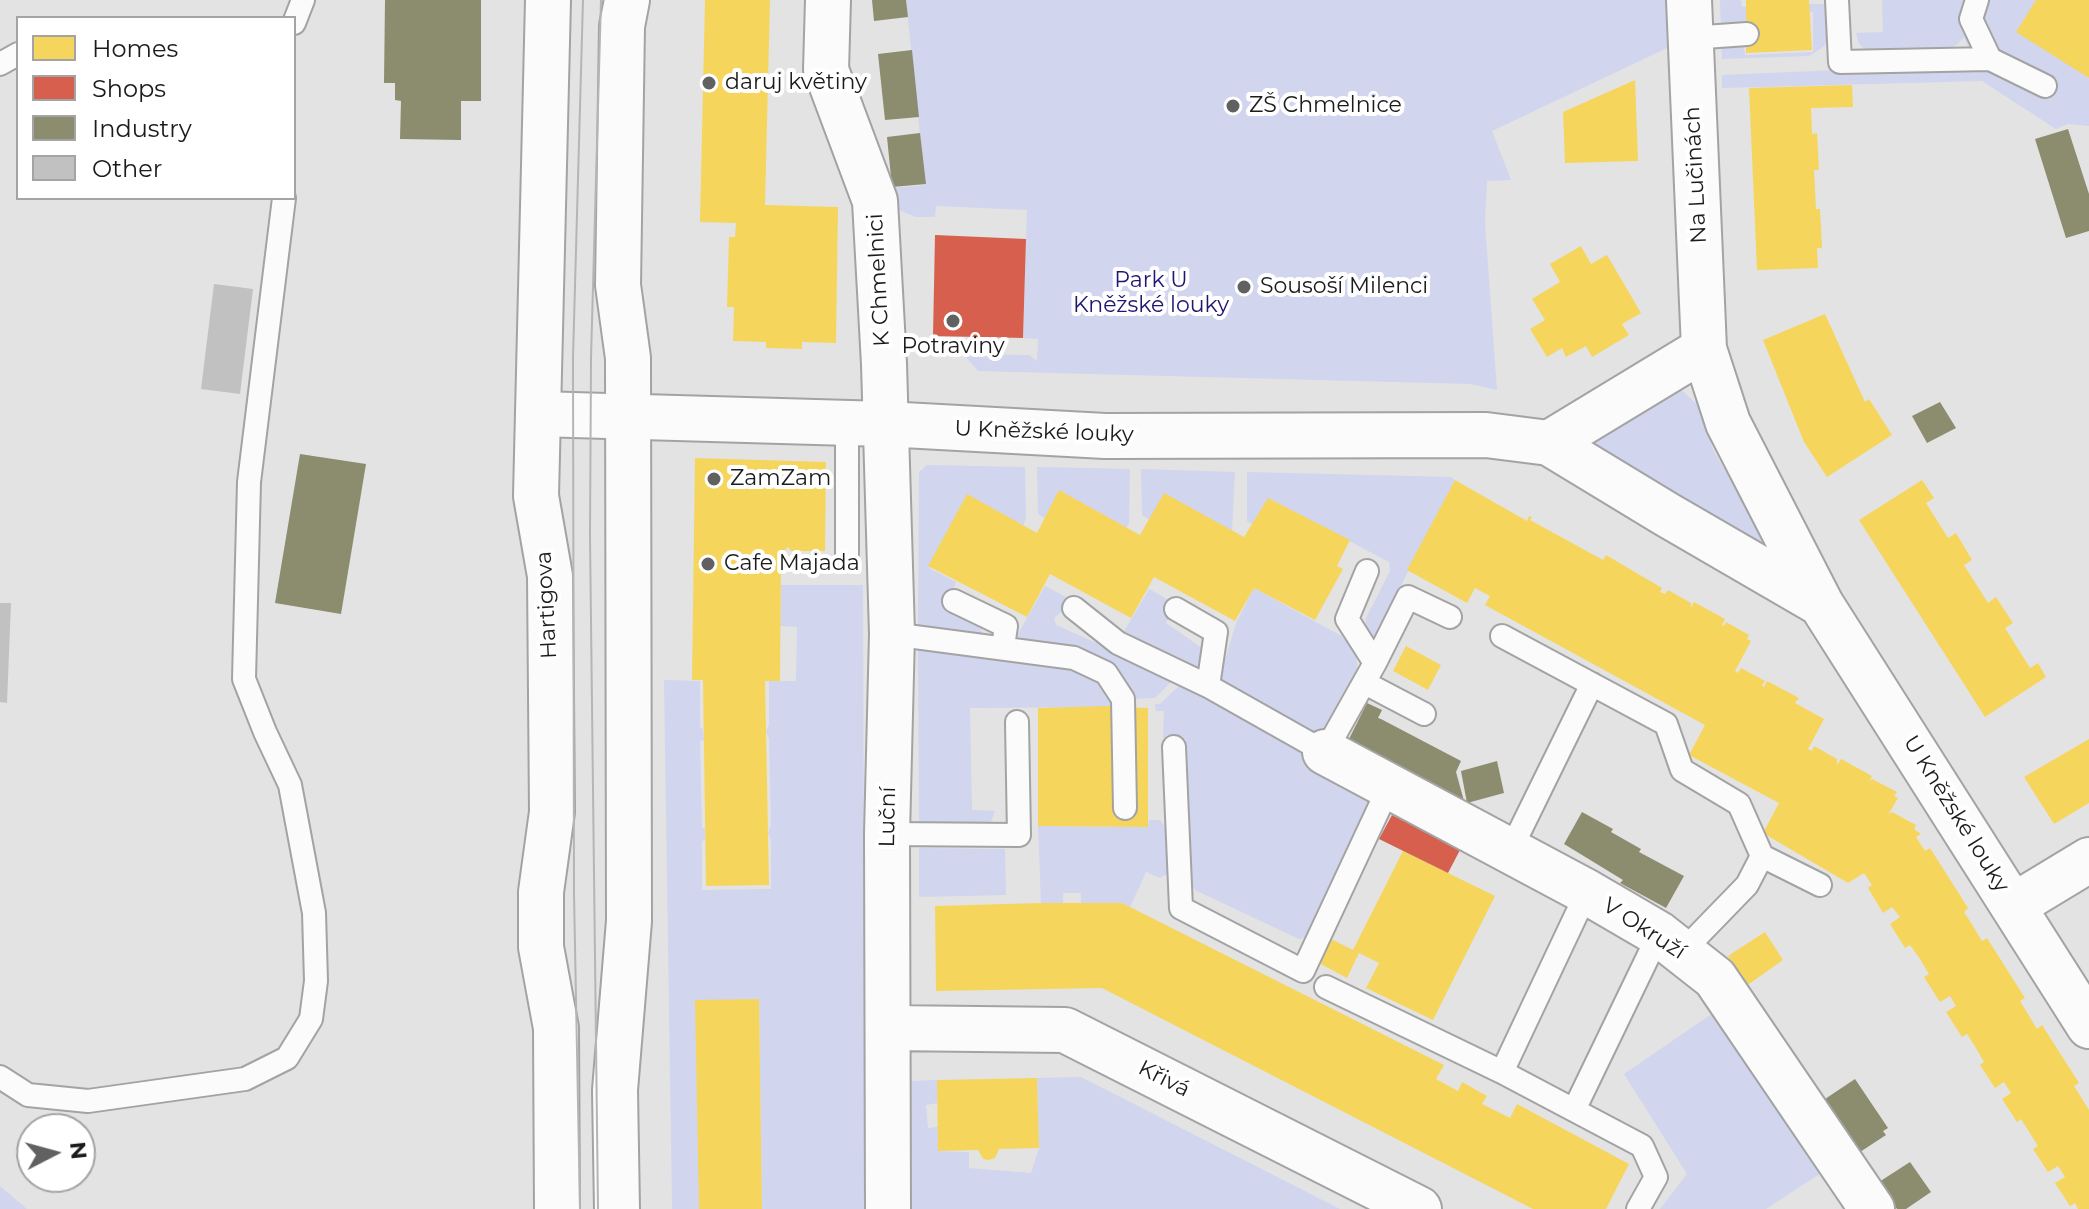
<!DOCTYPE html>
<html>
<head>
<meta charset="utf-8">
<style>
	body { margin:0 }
	#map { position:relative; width:2089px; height:1209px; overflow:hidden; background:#e3e3e4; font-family:Montserrat,sans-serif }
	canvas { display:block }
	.legend { position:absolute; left:16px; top:16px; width:280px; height:184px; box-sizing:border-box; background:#fff; border:2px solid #a4a4a4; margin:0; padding:10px 14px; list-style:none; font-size:24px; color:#1b1b1c }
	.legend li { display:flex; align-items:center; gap:16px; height:40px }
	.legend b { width:40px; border:2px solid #a4a4a4 }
	.north { position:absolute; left:16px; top:1113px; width:80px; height:80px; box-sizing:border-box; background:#fff; border:2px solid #a4a4a4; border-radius:50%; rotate:84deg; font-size:22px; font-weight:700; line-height:32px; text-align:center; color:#1b1b1c }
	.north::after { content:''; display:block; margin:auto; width:28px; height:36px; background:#616162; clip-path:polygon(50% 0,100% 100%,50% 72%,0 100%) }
</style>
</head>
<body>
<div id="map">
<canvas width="2089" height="1209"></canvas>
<ul class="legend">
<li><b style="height:22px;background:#f6d55c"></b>Homes</li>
<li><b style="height:22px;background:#d6604d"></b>Shops</li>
<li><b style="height:22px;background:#8c8c6e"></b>Industry</li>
<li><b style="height:22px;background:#c1c1c2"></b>Other</li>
</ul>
<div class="north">N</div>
</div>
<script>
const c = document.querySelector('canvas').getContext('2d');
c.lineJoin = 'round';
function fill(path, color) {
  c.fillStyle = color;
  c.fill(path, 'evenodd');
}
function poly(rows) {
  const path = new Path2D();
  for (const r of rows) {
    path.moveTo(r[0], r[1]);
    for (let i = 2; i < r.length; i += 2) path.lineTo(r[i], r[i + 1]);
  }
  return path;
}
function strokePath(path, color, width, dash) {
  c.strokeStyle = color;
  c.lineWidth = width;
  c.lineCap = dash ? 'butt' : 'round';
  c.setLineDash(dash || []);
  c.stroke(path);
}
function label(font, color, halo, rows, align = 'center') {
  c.font = font + ' Montserrat,sans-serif';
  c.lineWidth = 8;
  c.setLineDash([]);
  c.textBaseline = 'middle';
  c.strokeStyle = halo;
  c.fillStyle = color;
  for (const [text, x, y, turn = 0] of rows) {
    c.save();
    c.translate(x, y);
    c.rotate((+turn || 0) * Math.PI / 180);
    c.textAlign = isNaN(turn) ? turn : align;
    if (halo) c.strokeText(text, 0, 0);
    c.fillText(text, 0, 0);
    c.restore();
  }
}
const green = poly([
	[906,0,1666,0,1667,48,1492,131,1511,180,1487,181,1485,223,1497,390,1470,384,978,371,963,354,1029,355,1037,361,1038,339,1023,338,1027,210,936,206,935,217,916,217,899,210,893,188,925,185],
	[1720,0,1741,0,1742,7,1746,7,1748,47,1744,48,1745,55,1813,52,1813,12,1809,12,1809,4,1830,4,1829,38,1823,47,1809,56,1722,59],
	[1882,0,2036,0,2089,78,2089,126,2068,124,2056,129,1982,81,1722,88,1722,75,1976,64,1964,37,1958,44,1948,49,1870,52,1865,49,1859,44,1856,33,1883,32],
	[1677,386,1700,407,1713,450,1766,538,1760,544,1596,454,1590,438],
	[927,465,1025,467,1026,518,1023,526,968,496,929,568,956,582,945,611,980,628,983,633,979,636,918,626,919,472],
	[1037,467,1130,469,1129,523,1126,529,1046,519,1038,514],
	[1141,469,1235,472,1232,532,1150,520,1142,515],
	[1247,472,1451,477,1455,480,1373,640,1364,633,1366,618,1390,571,1389,562,1270,499,1253,525,1247,521],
	[781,585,863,585,865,1209,762,1209,759,999,699,1209,672,1209,664,680,700,681,700,728,703,729,704,740,700,741,702,828,705,829,705,840,702,841,702,890,771,889,771,840,768,833,771,825,769,739,766,731,769,725,769,681,796,681,797,627,780,626],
	[1045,586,1073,601,1054,618,1056,625,1175,678,1155,698,1131,699,1018,638,1018,634],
	[1254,588,1345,638,1352,636,1354,641,1358,670,1325,734,1320,738,1218,684,1236,623],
	[1149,589,1176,604,1166,623,1202,648,1203,652,1197,674,1126,639,1123,633],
	[918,644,1057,664,1080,670,1102,683,1115,707,970,708,972,810,995,811,991,822,985,828,919,828],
	[1182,683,1323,756,1377,799,1311,936,1299,939,1195,890,1188,881,1186,739,1163,738,1164,711,1156,711,1155,704,1160,704],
	[1149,820,1160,820,1166,828,1167,874,1160,878,1146,872,1130,907,1122,903,1081,903,1081,893,1063,893,1063,903,1041,903,1038,826,1148,827],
	[919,848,1005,849,1006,895,919,897],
	[1713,1013,1821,1173,1766,1209,1660,1209,1687,1174,1624,1074],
	[1081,1077,1340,1209,910,1209,910,1081,937,1080,938,1103,926,1105,928,1128,938,1127,938,1151,969,1152,969,1168,1031,1173,1039,1148,1037,1078],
	[0,1186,27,1209,0,1209]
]);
const homes = poly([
	[705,0,770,0,765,205,838,207,836,343,802,342,802,349,766,348,766,342,733,341,734,307,727,307,729,237,735,237,736,223,700,222],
	[1746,0,1809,0,1812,50,1746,53],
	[2036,0,2089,0,2089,78,2016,32],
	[1635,80,1638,161,1565,163,1563,112],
	[1852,85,1853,107,1811,108,1812,134,1817,133,1819,170,1814,170,1816,209,1820,209,1822,248,1817,248,1818,268,1757,270,1749,88],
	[1581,246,1591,264,1607,255,1641,313,1622,324,1629,335,1592,357,1586,346,1566,357,1562,348,1547,357,1530,329,1545,320,1532,299,1560,282,1550,264],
	[1825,314,1865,402,1869,399,1892,435,1827,477,1804,442,1763,340],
	[695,458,826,462,825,551,791,551,788,547,781,554,780,681,765,681,769,885,706,886,703,680,692,680],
	[1455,480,1527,521,1529,516,1532,517,1530,520,1603,560,1606,555,1662,588,1660,592,1665,594,1668,590,1691,603,1691,608,1694,602,1725,619,1722,625,1724,626,1726,622,1749,635,1747,639,1751,641,1735,671,1738,673,1741,668,1765,681,1762,686,1764,687,1767,681,1799,698,1795,703,1824,719,1808,749,1812,751,1814,746,1837,759,1837,765,1841,759,1872,776,1869,782,1872,779,1897,792,1894,796,1898,798,1888,815,1892,812,1916,825,1914,829,1921,834,1916,837,1925,851,1930,848,1968,908,1964,912,1973,926,1982,941,1987,938,2025,998,2020,1001,2037,1029,2042,1025,2079,1083,2074,1086,2089,1110,2089,1209,2078,1209,2075,1203,2070,1206,2055,1183,2065,1177,2058,1166,2048,1172,2033,1149,2038,1146,2021,1119,2017,1122,2002,1099,2011,1093,2004,1082,1995,1088,1980,1065,1984,1062,1976,1048,1967,1034,1962,1037,1946,1012,1956,1006,1950,996,1940,1002,1924,977,1929,974,1920,959,1910,945,1905,948,1890,924,1900,917,1892,907,1883,913,1868,888,1872,885,1864,873,1848,883,1763,833,1779,803,1689,755,1705,725,1485,605,1490,596,1475,588,1467,603,1407,570],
	[1922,480,1934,498,1926,503,1948,538,1956,533,1972,560,1964,565,1988,603,1996,597,2013,623,2005,628,2030,668,2038,663,2046,677,1985,717,1859,520],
	[1059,490,1140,535,1164,493,1244,537,1268,498,1350,540,1337,566,1343,569,1315,620,1254,588,1235,621,1154,577,1131,618,1050,574,1027,617,928,566,967,494,1037,533],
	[1406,646,1441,665,1428,690,1393,671],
	[1107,706,1148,708,1148,827,1038,826,1038,708],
	[2089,739,2089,803,2054,824,2024,777],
	[1403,851,1495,896,1433,1020,1366,988,1379,963,1359,953,1347,978,1315,961,1327,937,1353,950],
	[1041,903,1122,903,1444,1065,1436,1079,1458,1091,1462,1082,1487,1096,1482,1104,1510,1118,1517,1104,1629,1164,1606,1209,1533,1209,1102,988,936,991,935,906],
	[1765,932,1783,960,1746,986,1728,956],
	[759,999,762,1209,699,1209,695,1000],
	[1037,1078,1039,1148,999,1149,995,1158,989,1160,983,1159,978,1150,938,1151,937,1080]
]);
const shops = poly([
	[935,235,1026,239,1023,338,933,336],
	[1392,815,1460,850,1448,873,1379,839]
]);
const industry = poly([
	[385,0,481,0,481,101,461,101,461,140,400,139,401,101,395,100,395,83,384,83],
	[872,0,906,0,908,17,874,21],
	[912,50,919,117,885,120,878,54],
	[2068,129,2089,194,2089,231,2066,238,2035,139],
	[920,133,926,184,892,187,887,137],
	[1940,402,1956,428,1927,443,1912,416],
	[300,454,366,464,341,614,275,603],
	[1367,703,1382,710,1378,718,1381,719,1461,761,1456,772,1464,801,1348,741],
	[1497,761,1504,793,1467,803,1461,771],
	[1582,812,1613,829,1611,832,1641,849,1639,852,1684,876,1666,908,1620,883,1623,880,1564,844],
	[1855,1079,1888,1128,1883,1131,1886,1135,1860,1152,1825,1099],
	[1910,1162,1931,1192,1906,1209,1897,1209,1879,1182]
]);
const building = poly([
	[214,284,253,289,240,394,201,389],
	[0,603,11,603,7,703,0,702]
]);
const service = poly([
	[1837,0,1840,62,1990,59],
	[1977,0,1971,19,1990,59,2045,86],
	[294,23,303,0],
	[1690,38,1747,34],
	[0,64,18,54],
	[847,554,847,423],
	[954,601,1006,626,1003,647],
	[1074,608,1118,643,1208,686,1325,752,1375,663,1347,619,1367,571],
	[1176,609,1216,632,1208,686],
	[892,634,1074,658,1106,673,1123,699,1125,808],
	[1502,636,1666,724,1682,770,1739,804,1762,856,1820,885],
	[1375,663,1408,597,1450,617],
	[1365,683,1424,714],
	[1174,747,1181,908,1303,971,1389,787],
	[887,834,1019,835,1017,722],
	[1511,849,1592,684],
	[1682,952,1747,885,1762,856],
	[1326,987,1502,1072,1642,1146,1656,1177,1638,1209],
	[1502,1072,1587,892],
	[0,1077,28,1095,88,1101,245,1079,287,1058,311,1019,316,981,314,913,290,785,265,732,244,679,249,482,284,198],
	[1574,1110,1659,934]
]);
const minor = poly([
	[828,0,826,70,875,201,884,364,892,634,887,834,888,1209],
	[1689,0,1704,349,1728,423,1821,604,2089,1026],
	[538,414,885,424,1105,436,1486,435,1549,443,1704,349],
	[1549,443,1666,514,1821,604],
	[1325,752,1587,892,1659,934,1715,978,1872,1209],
	[2013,906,2089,860],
	[889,1028,1065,1030,1419,1209]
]);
const secondary = poly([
	[548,0,536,496,550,576,552,812,541,892,541,947,556,1028,557,1209],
	[617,1209,615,1090,629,921,628,358,618,285,622,26,627,0]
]);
const tram = poly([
	[580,1209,574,893,573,357,583,0],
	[598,1209,590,537,591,358,601,0]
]);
const markers = [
	[709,83,8,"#616162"],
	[1233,106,8,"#616162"],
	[1244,287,8,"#616162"],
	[953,321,8,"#616162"],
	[714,479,8,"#616162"],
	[708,564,8,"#616162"]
];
const poiNames = [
	["daruj květiny",725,83],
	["ZŠ Chmelnice",1249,106],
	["Sousoší Milenci",1260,287],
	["Potraviny",953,347,"center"],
	["ZamZam",730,479],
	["Cafe Majada",724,564]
];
const streetNames = [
	["Na Lučinách",1696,175,-93],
	["K Chmelnici",879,280,-93],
	["U Kněžské louky",1044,432,2],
	["Hartigova",547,605,-93],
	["U Kněžské louky",1956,814,58],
	["Luční",888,817,-89],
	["V Okruží",1644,929,33],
	["Křivá",1164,1079,27]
];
const parkNames = [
	["Park U",1151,281],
	["Kněžské louky",1151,306]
];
fill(green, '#d1d5ee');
fill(homes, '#f6d55c');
fill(shops, '#d6604d');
fill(industry, '#8c8c6e');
fill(building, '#c1c1c2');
strokePath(service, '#a3a3a4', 26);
strokePath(minor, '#a3a3a4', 48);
strokePath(secondary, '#a3a3a4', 48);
strokePath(service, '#fbfbfb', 22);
strokePath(minor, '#fbfbfb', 44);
strokePath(secondary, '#fbfbfb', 44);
strokePath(tram, '#b5b5b6', 2);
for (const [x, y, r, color] of markers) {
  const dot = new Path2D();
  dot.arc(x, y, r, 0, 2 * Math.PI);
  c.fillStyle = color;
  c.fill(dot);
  strokePath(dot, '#fff', 3);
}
label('22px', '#1b1b1c', '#fff', poiNames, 'left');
label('22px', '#1b1b1c', '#fff', streetNames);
label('22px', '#201570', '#fff', parkNames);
</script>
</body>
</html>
